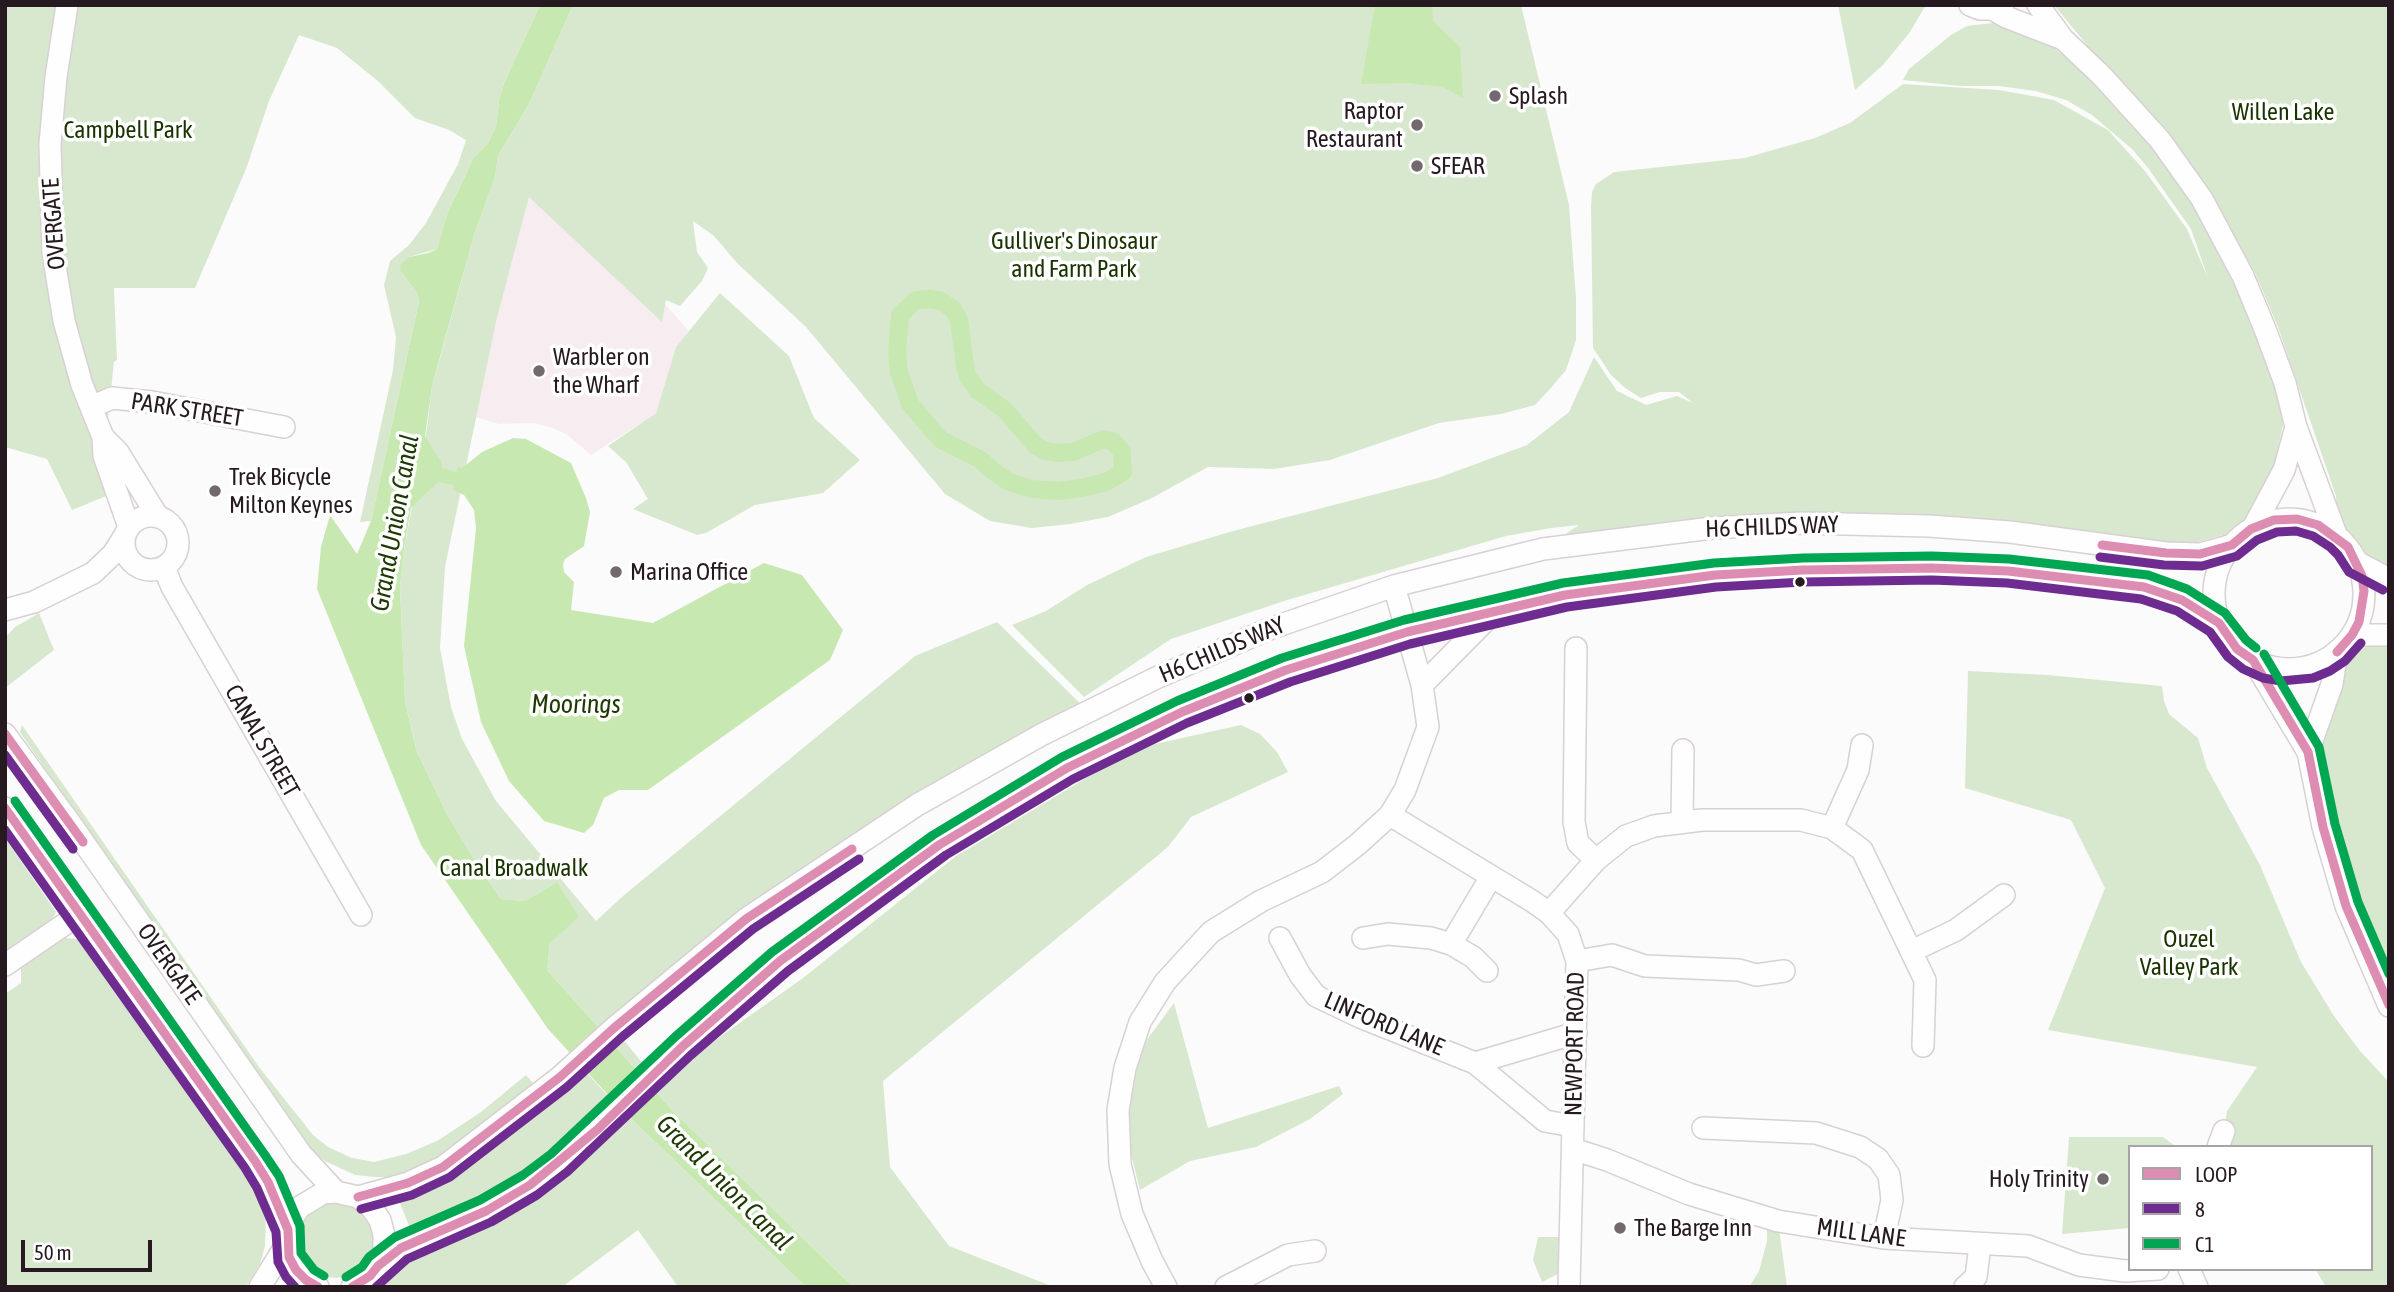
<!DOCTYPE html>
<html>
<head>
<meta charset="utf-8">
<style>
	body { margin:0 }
	#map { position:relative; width:2394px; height:1292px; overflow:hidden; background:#fbfbfb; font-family:"Asap Condensed",sans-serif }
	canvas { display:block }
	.frame { position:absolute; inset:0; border:7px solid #261a20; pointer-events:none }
	.legend { position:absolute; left:2128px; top:1145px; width:245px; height:126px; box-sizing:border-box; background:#fff; border:2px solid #a8a3a6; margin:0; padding:9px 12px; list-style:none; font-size:21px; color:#261a20 }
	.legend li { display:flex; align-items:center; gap:14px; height:35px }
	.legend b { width:35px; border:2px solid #a8a3a6 }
	.scale { position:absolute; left:21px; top:1240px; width:131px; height:32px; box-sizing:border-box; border:4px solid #261a20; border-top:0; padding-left:9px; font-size:21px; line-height:24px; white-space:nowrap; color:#261a20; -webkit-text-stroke:5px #fff; paint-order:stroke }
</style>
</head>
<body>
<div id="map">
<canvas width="2394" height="1292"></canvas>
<div class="frame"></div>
<ul class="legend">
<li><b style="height:9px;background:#de8db2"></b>LOOP</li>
<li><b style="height:9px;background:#6e2c91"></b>8</li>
<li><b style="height:9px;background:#00a651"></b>C1</li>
</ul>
<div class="scale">50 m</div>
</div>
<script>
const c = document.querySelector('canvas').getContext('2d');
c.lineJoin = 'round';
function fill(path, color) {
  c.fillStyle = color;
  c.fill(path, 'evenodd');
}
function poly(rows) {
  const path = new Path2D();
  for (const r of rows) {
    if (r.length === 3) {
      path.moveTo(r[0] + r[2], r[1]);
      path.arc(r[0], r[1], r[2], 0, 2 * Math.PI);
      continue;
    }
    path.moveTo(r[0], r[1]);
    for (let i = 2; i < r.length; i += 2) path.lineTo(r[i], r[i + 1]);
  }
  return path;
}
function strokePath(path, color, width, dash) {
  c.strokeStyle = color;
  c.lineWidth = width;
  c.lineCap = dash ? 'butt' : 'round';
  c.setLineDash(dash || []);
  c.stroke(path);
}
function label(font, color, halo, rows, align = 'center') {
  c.font = font + ' "Asap Condensed",sans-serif';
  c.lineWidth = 7;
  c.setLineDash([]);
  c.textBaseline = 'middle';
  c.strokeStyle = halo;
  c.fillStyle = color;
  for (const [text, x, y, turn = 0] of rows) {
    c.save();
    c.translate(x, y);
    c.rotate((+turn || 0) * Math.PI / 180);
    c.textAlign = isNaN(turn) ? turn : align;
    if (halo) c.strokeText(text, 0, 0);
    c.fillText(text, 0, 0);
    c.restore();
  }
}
const built = poly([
	[529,196,633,268,689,331,676,348,656,413,591,455,566,434,550,427,533,423,499,424,475,417,496,322]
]);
const green = poly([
	[5,5,540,5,504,83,499,100,496,126,488,143,474,157,447,214,437,249,409,257,401,272,416,291,419,301,371,521,360,522,393,370,396,337,384,285,390,261,409,245,426,223,458,164,466,140,449,130,415,118,378,81,337,48,299,35,269,101,246,169,195,288,114,288,117,360,114,362,107,427,116,492,72,510,47,459,5,447],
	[573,5,1521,5,1569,205,1576,298,1576,340,1566,370,1550,389,1535,405,1501,414,1439,423,1330,460,1274,469,1208,467,1152,498,1108,517,1070,524,1032,528,990,521,945,494,806,327,737,263,714,236,693,221,697,252,708,268,702,281,680,306,666,300,662,322,529,197,496,322,445,567,440,648,451,707,462,739,496,801,596,921,623,896,915,656,997,622,1088,711,917,805,614,1028,661,1086,693,1056,803,978,956,856,1103,768,1155,744,1241,725,1260,734,1277,752,1288,772,1191,817,1168,847,883,1081,890,1167,949,1246,1054,1287,853,1287,673,1111,547,970,557,882,525,901,501,899,478,866,447,814,417,752,405,701,400,587,404,549,427,428,432,387,475,232,495,177,498,156,530,102],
	[1838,5,1926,5,1910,32,1883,65,1855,90],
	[2054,5,2389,5,2389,579,2357,562,2348,547,2337,537,2336,496,2278,327,2255,273,2212,195,2167,130,2104,66],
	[1993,23,2012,27,2054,48,2095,80,2152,143,2195,205,2236,278,2279,395,2283,425,2275,463,2253,528,2238,538,2222,535,2198,542,2164,544,1801,523,1543,549,1579,525,1551,528,1506,536,1284,601,1171,639,1084,697,1012,625,1046,611,1087,585,1146,557,1233,531,1438,478,1527,445,1569,412,1594,357,1617,391,1646,405,1677,396,1693,403,1679,392,1660,392,1641,398,1625,388,1611,375,1593,348,1591,206,1592,192,1596,184,1614,172,1745,158,1815,138,1850,123,1903,84,1999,90,2054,100,2108,130,2145,171,2187,229,2208,278,2191,229,2148,168,2132,149,2092,115,2066,100,2036,91,1998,86,1960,86,1903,80,1909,69,1951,35,1967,26],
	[720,293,789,356,814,418,860,460,823,493,755,505,706,533,697,535,633,509,648,499,626,462,608,446,656,413,676,347],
	[39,613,54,650,5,688,5,638,15,627],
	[2352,635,2389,635,2389,1006,2308,752,2337,652],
	[1968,671,2048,675,2162,686,2164,701,2169,714,2198,738,2207,768,2260,865,2301,962,2334,1016,2360,1051,2389,1082,2389,1287,2326,1287,2315,1269,2371,1269,2371,1147,2218,1147,2224,1131,2227,1111,2257,1067,2048,1030,2105,888,2071,820,1965,788],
	[22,725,259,1067,313,1135,328,1147,352,1158,374,1162,406,1154,437,1141,481,1112,526,1075,533,1083,448,1151,418,1169,386,1177,374,1177,355,1175,325,1161,312,1152,301,1137,138,903,26,741,20,732],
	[5,838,56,912,49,925,5,953],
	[64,938,77,939,85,942,95,953,250,1174,258,1190,266,1216,265,1246,260,1264,246,1287,5,1287,5,991,8,992,21,983,21,968],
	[1174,1003,1208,1128,1339,1086,1343,1094,1310,1119,1256,1147,1190,1161,1140,1190,1128,1142,1126,1098,1143,1045],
	[584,1070,609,1097,578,1129,526,1172,473,1205,410,1228,397,1196,443,1178,489,1147],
	[619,1107,806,1287,678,1287,638,1230,562,1287,363,1287,378,1266,486,1211],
	[2069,1137,2163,1137,2175,1146,2130,1147,2130,1228,2062,1234],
	[336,1240,38],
	[1767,1218,1778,1221,1787,1287,1749,1287,1759,1271,1767,1241],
	[1538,1237,1559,1237,1562,1250,1558,1274,1542,1282,1533,1260]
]);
const water = poly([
	[540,5,573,5,530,102,498,156,495,177,475,232,443,346,432,387,425,436,441,462,442,468,456,472,458,467,462,468,482,452,513,438,526,439,571,463,586,498,590,512,584,546,565,559,563,564,564,572,574,582,571,610,653,623,764,563,802,575,843,630,830,660,648,790,619,790,604,798,593,825,584,833,544,821,509,781,481,722,464,646,476,528,474,510,464,495,453,490,454,485,438,482,411,508,404,549,400,587,405,701,410,723,417,752,447,814,478,866,501,899,525,901,557,882,579,917,550,943,547,970,673,1111,853,1287,806,1287,619,1107,548,1029,421,845,317,589,321,547,330,515,357,554,371,521,419,301,416,291,401,272,400,265,409,257,428,253,437,249,447,214,474,157,488,143,496,126,499,100,504,83],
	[1375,5,1432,5,1433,21,1460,47,1463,98,1443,87,1407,83,1361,84]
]);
const canal = poly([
	[929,299,941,301,953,309,959,320,965,367,968,377,978,391,1005,410,1035,445,1045,451,1059,453,1073,452,1104,439,1114,442,1122,452,1123,472,1106,482,1081,488,1057,491,1032,489,1009,482,993,471,981,460,941,440,910,404,899,372,897,352,900,315,916,300,929,299]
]);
const minor = poly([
	[67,5,56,77,50,144,53,253,64,321,82,385,103,437,104,456,129,527],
	[1970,5,1980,9,1992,9,2003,5],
	[2038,5,2063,39,2102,76,2160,140,2202,199,2243,276,2265,329,2285,383,2296,427,2337,537],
	[1992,9,2006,17,2063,39],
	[91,407,112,398,152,402,284,427],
	[103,437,118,452,158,517],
	[151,543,27],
	[2289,594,75],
	[2253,528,2284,470,2296,427],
	[2357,562,2389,579],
	[164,567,172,587,361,915],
	[5,610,34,602,93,573,113,554,125,535],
	[2352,635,2389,635],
	[1576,648,1574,822,1578,843,1596,860],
	[2253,660,2308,752,2323,827,2346,906,2389,1006],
	[1422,685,1493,613],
	[5,734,73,827,301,1154,336,1192],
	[2308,752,2332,684,2337,652],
	[5,808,255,1161,268,1182,288,1230],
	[1390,815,1532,901,1549,913,1568,934,1577,961,1569,1287],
	[1682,821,1683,750],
	[1832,828,1858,770,1862,745],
	[1549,913,1596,860,1626,836,1654,826,1702,820,1801,820,1832,828,1862,850,1925,980,1923,1046],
	[1280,938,1300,975,1316,996,1360,1017,1475,1063,1545,1121,1573,1126],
	[1363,938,1388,934,1431,938,1451,944,1473,957,1487,971],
	[1451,944,1491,877],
	[1912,951,1956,930,2004,895],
	[1577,961,1612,955,1645,966,1739,970,1756,975,1784,971],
	[5,965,81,913],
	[1475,1063,1576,1033],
	[1703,1128,1816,1133,1860,1147,1878,1159,1889,1175,1892,1200,1884,1238],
	[2218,1147,2224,1131],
	[1573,1149,1607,1160,1689,1194,1778,1221,1884,1238,2028,1246,2079,1265,2125,1271,2158,1269],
	[358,1197,408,1183,443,1167,560,1077,614,1028,746,919,917,805,1041,735,1156,678,1269,629,1394,586,1543,549,1712,528,1801,523,1929,526,2010,532,2166,553,2200,554,2232,545],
	[378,1266,401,1248,486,1211,530,1185,559,1163,683,1046,780,961,939,845,1067,768,1182,712,1286,670,1407,632,1565,595,1715,575,1803,570,1932,568,2008,571,2144,587,2182,600,2219,623],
	[2189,1269,2197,1287],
	[260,1287,287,1243],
	[318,1287,306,1280,296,1270,289,1257,287,1243,288,1230,292,1218,300,1207,323,1193,336,1192,358,1197,371,1207,380,1220,384,1235,384,1251,378,1266,370,1276,352,1287],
	[1166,1287,1152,1261,1132,1214,1120,1164,1118,1110,1125,1068,1140,1022,1165,982,1211,932,1261,901,1322,872,1357,845,1390,815,1405,790,1428,727,1422,685,1394,586],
	[1226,1287,1288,1255,1315,1251],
	[1965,1287,1976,1277,1980,1245]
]);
const bus1 = poly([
	[2102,545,2166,553,2200,554,2232,545,2251,529,2274,520,2297,519,2318,525,2348,547,2362,576,2364,591,2359,622,2352,635,2337,652],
	[5,734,83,842],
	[5,808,255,1161,268,1182,288,1230,289,1257,296,1270,306,1280,318,1287],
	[358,1197,408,1183,443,1167,560,1077,614,1028,746,919,852,849],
	[352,1287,370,1276,378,1266,401,1248,486,1211,530,1185,598,1129,683,1046,780,961,939,845,1067,768,1182,712,1286,670,1407,632,1565,595,1715,575,1803,570,1932,568,2008,571,2144,587,2182,600,2219,623,2237,649,2253,660,2308,752,2323,827,2346,906,2389,1005]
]);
const bus2 = poly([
	[2100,557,2164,565,2202,566,2237,556,2257,540,2277,532,2296,531,2313,536,2330,547,2338,555,2349,572,2383,590],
	[5,755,73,849],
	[5,830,245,1168,257,1188,276,1232,278,1262,286,1277,295,1287],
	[361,1209,412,1195,450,1177,567,1087,622,1037,753,929,859,859],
	[376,1287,407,1259,491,1222,537,1195,567,1172,691,1055,788,971,946,855,1073,779,1187,723,1290,682,1410,644,1567,607,1716,587,1803,582,1932,580,2007,583,2141,599,2177,611,2210,632,2228,657,2243,669,2263,678,2281,681,2313,678,2330,671,2345,661,2361,643]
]);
const bus3 = poly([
	[2264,654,2319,747,2335,824,2358,902,2389,974],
	[15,801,265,1155,279,1176,300,1226,301,1253,314,1270,324,1276],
	[346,1277,362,1267,369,1257,395,1237,480,1200,523,1175,551,1154,675,1037,772,952,933,835,1062,757,1177,701,1282,658,1404,620,1563,583,1714,563,1803,558,1932,556,2009,559,2148,575,2187,589,2225,613,2246,640,2256,648]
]);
const markers = [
	[1495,96,7,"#71696d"],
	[1417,125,7,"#71696d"],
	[1417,166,7,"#71696d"],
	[539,371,7,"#71696d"],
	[215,491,7,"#71696d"],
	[616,572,7,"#71696d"],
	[1800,582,6,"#261a20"],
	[1249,698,6,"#261a20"],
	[2103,1179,7,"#71696d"],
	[1620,1228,7,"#71696d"]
];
const poiNames = [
	["Splash",1509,96],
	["Raptor",1403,111,"right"],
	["Restaurant",1403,139,"right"],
	["SFEAR",1431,166],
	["Warbler on",553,357],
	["the Wharf",553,385],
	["Trek Bicycle",229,477],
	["Milton Keynes",229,505],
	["Marina Office",630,572],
	["Holy Trinity",2089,1179,"right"],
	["The Barge Inn",1634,1228]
];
const parkNames = [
	["Willen Lake",2283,112],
	["Campbell Park",128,130],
	["Gulliver's Dinosaur",1074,241],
	["and Farm Park",1074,269],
	["Canal Broadwalk",514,868],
	["Ouzel",2189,939],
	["Valley Park",2189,967]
];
const streetNames = [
	["OVERGATE",54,224,-94],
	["PARK STREET",187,410,9],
	["H6 CHILDS WAY",1772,527,-2],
	["H6 CHILDS WAY",1222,650,-23],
	["CANAL STREET",262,741,60],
	["OVERGATE",169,964,55],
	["LINFORD LANE",1384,1024,23],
	["NEWPORT ROAD",1575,1044,-89],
	["MILL LANE",1861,1233,8]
];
const waterNames = [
	["Grand Union Canal",395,523,-80],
	["Moorings",576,705],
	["Grand Union Canal",724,1183,45]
];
fill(built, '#f7edf1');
fill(green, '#d8e8ce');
fill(water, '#c8e8b2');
strokePath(canal, '#c8e8b2', 18);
strokePath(minor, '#d7d1d3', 24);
strokePath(minor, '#fefefe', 21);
strokePath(bus1, '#de8db2', 9);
strokePath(bus2, '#6e2c91', 9);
strokePath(bus3, '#00a651', 9);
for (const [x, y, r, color] of markers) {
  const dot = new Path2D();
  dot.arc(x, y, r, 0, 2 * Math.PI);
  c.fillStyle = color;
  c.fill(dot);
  strokePath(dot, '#fff', 2.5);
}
label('24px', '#261a20', '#fff', poiNames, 'left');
label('24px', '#193400', '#fff', parkNames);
label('24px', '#261a20', '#fff', streetNames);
label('italic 26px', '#1e3901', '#fff', waterNames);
</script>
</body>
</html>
